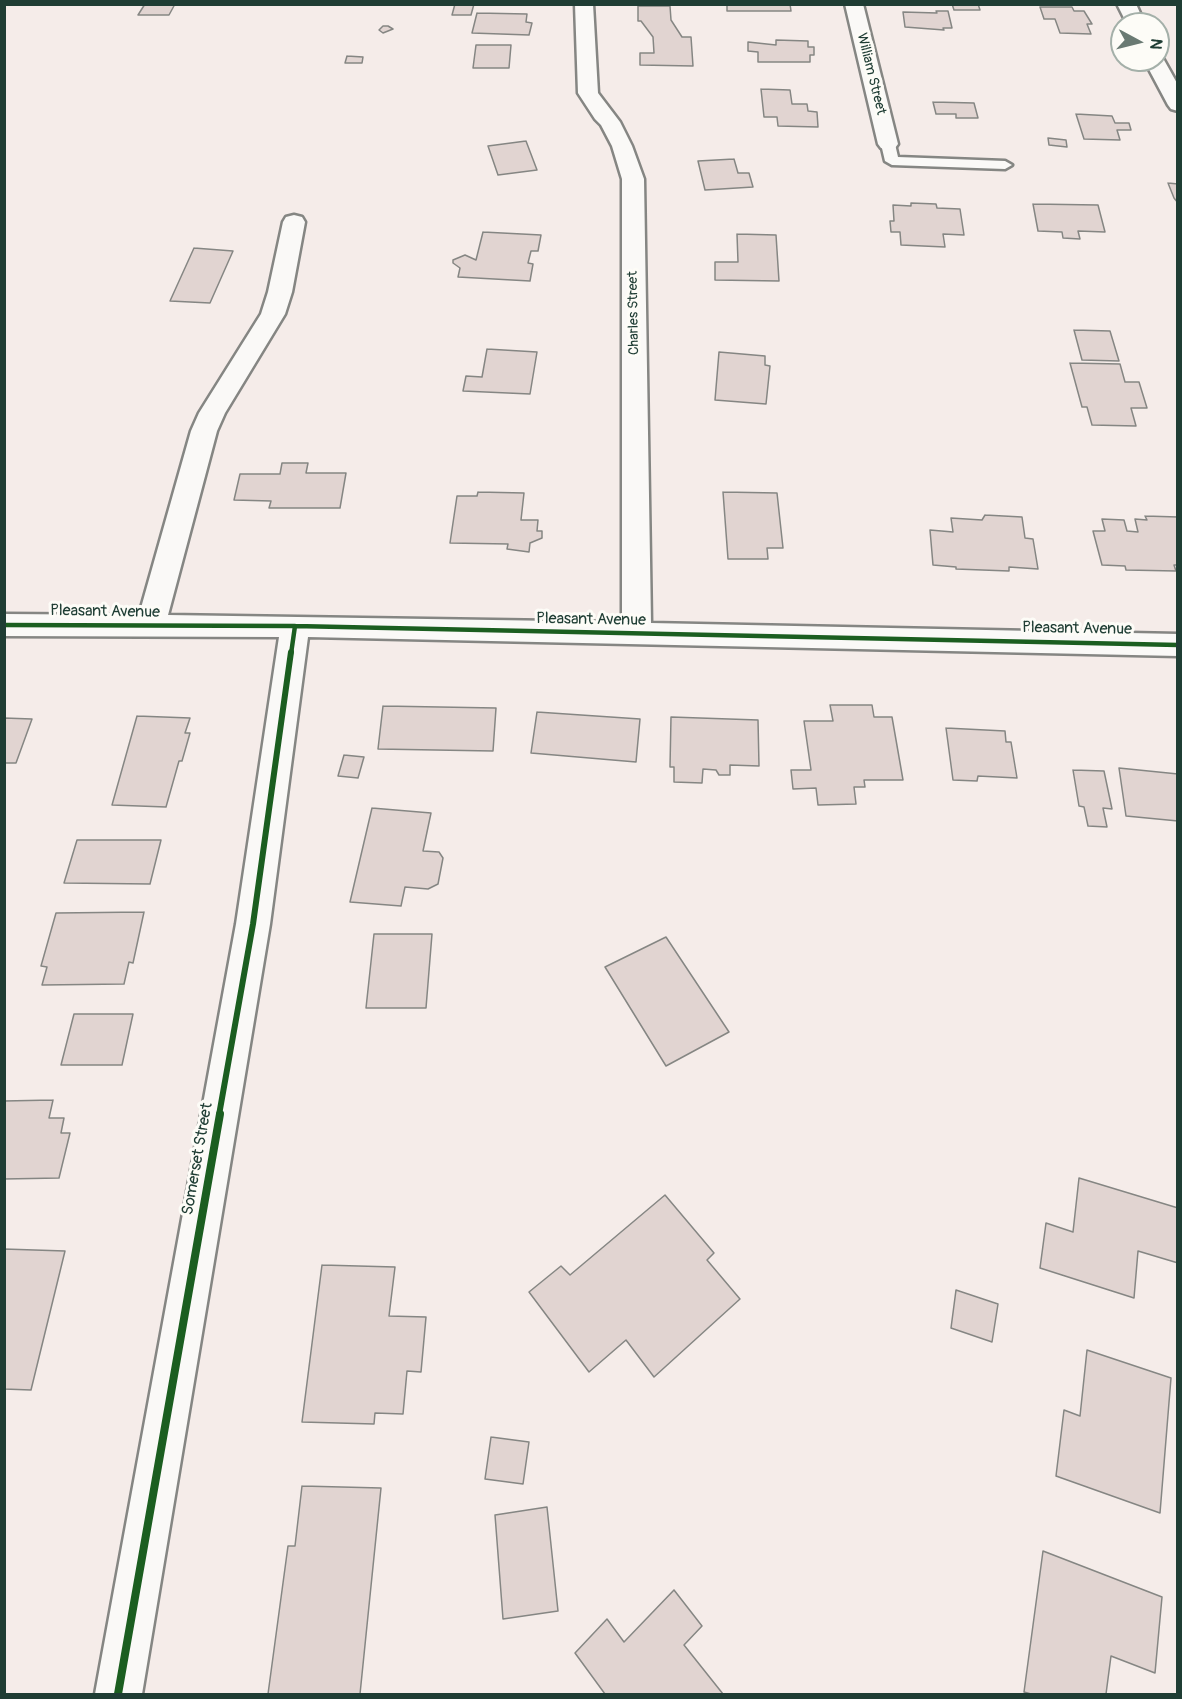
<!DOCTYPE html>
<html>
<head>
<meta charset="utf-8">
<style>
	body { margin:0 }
	#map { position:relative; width:1182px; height:1699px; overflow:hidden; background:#f5ece9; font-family:Pangolin,sans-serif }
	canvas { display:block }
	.frame { position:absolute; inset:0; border:6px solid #1f3d34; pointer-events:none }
	.north { position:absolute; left:1110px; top:12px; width:60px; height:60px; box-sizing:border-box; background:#fdfcf7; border:2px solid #a4b0a9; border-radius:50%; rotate:97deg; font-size:16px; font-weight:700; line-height:24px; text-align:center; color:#1f3d34 }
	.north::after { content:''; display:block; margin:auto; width:21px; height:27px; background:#6a7a73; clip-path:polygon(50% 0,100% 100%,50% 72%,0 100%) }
</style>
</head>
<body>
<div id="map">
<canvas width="1182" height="1699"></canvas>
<div class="frame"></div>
<div class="north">N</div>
</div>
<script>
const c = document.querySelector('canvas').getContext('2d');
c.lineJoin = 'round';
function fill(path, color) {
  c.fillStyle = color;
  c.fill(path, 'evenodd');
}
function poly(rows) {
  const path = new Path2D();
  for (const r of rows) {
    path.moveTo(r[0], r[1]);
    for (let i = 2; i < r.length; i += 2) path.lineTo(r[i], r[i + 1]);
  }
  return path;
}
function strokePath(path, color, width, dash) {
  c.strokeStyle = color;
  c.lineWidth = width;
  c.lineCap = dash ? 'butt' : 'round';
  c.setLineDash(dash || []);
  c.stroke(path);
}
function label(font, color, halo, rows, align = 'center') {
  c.font = font + ' Pangolin,sans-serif';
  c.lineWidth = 6;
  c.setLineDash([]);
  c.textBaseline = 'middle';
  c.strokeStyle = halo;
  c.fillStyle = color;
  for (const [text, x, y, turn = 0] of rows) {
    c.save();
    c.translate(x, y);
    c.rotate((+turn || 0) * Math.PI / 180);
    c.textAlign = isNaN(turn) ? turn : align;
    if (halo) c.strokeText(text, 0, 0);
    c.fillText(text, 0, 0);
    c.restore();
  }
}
const building = poly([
	[145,4,175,4,169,15,138,15,145,4],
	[455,4,474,4,471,15,452,15,455,4],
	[727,4,790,4,791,11,727,11,727,4],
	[952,4,978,4,980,10,954,10,952,4],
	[638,6,670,6,671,20,682,37,691,37,693,66,640,65,640,53,654,53,653,37,641,21,638,21,638,6],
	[1040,7,1072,7,1074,11,1084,11,1092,24,1087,24,1091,34,1060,33,1055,19,1044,19,1040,7],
	[936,11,948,11,952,28,943,28,944,30,905,27,903,12,937,13,936,11],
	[477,13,527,14,526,22,532,23,529,35,472,33,477,13],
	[383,26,388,26,393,29,383,33,379,30,383,26],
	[776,40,808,41,808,47,814,47,814,55,810,55,810,62,758,62,758,52,748,51,748,42,776,45,776,40],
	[476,45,511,45,509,68,473,68,476,45],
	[347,56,363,57,362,63,345,63,347,56],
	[761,89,790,90,792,104,807,104,808,111,817,112,818,127,778,126,777,117,764,117,761,89],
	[933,102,974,103,978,118,956,118,956,114,936,114,933,102],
	[1076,114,1112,116,1115,123,1129,123,1131,130,1117,130,1120,140,1084,139,1076,114],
	[1048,138,1066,140,1067,147,1049,145,1048,138],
	[526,141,537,170,498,175,488,146,526,141],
	[734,159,738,173,749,173,753,187,705,190,698,161,734,159],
	[1168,183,1178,184,1178,203,1174,198,1168,183],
	[911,203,936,204,937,208,960,209,964,235,943,234,945,247,901,245,900,232,891,232,890,221,894,221,893,205,911,206,911,203],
	[1033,204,1098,205,1105,232,1078,231,1080,239,1063,238,1062,232,1038,231,1033,204],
	[483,232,541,235,538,251,531,251,528,263,533,264,530,281,458,277,460,268,453,263,453,260,465,255,476,260,483,232],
	[737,234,776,235,779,281,715,280,715,262,738,262,737,234],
	[194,248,233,251,210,303,170,301,194,248],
	[1074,330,1110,331,1119,361,1082,360,1074,330],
	[487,349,537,352,530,394,463,391,466,376,482,377,487,349],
	[719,352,765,356,765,365,770,366,766,404,715,400,719,352],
	[1070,363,1120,364,1125,382,1139,382,1147,408,1131,408,1136,426,1092,425,1087,407,1082,407,1070,363],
	[282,463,308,463,306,473,346,473,340,508,269,508,271,501,234,500,240,474,280,474,282,463],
	[478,492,524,493,521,520,538,520,537,531,542,531,542,538,530,543,529,552,507,549,508,544,450,543,457,496,477,496,478,492],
	[723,492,777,493,783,548,767,548,768,559,728,559,723,492],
	[985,515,1022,517,1025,538,1033,539,1038,569,1009,567,1009,571,956,569,956,567,933,565,930,530,953,532,951,518,982,520,985,515],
	[1145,516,1178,517,1178,565,1174,565,1176,571,1126,570,1125,566,1102,565,1093,531,1105,531,1102,519,1124,520,1127,531,1138,532,1135,519,1147,520,1145,516],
	[830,705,872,705,874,717,892,717,903,780,864,780,865,787,854,787,856,804,818,805,816,788,793,789,791,770,811,770,804,721,833,721,830,705],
	[383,706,496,708,493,751,378,749,383,706],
	[537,712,640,719,636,762,531,753,537,712],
	[137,716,190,718,185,733,190,733,182,761,179,761,166,807,112,805,137,716],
	[671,717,758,720,759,766,730,765,730,775,719,775,716,770,703,769,702,783,674,782,674,767,670,767,671,717],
	[4,718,32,719,16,763,4,763,4,718],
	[946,728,1005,731,1006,742,1011,742,1017,778,978,776,977,781,953,780,946,728],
	[344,755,364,757,358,778,338,776,344,755],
	[1119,768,1178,774,1178,821,1126,816,1119,768],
	[1073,770,1104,771,1112,809,1103,808,1107,827,1088,826,1084,807,1079,806,1073,770],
	[372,808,431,813,423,851,439,852,443,858,438,884,428,889,405,887,401,906,350,902,372,808],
	[77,840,161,840,150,884,64,883,77,840],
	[144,912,133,963,129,962,124,984,42,985,47,967,41,966,56,913,144,912],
	[374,934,432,934,426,1008,366,1008,374,934],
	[666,937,729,1032,666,1066,605,967,666,937],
	[74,1014,133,1014,122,1065,61,1065,74,1014],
	[53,1100,49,1118,64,1118,61,1133,70,1133,59,1178,4,1179,4,1101,53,1100],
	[1079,1178,1178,1208,1178,1263,1138,1251,1134,1298,1040,1268,1046,1223,1073,1232,1079,1178],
	[665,1195,714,1253,707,1260,740,1299,654,1377,626,1340,589,1372,529,1292,561,1266,570,1275,665,1195],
	[4,1249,65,1251,31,1390,4,1389,4,1249],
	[322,1265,395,1267,389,1316,426,1317,421,1372,407,1371,403,1414,375,1413,374,1424,302,1422,322,1265],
	[956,1290,998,1304,992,1342,951,1328,956,1290],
	[1087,1350,1171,1378,1160,1513,1056,1476,1064,1410,1080,1416,1087,1350],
	[491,1437,529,1442,523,1484,485,1479,491,1437],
	[302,1486,381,1488,360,1694,268,1694,288,1546,295,1546,302,1486],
	[547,1507,558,1611,503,1619,495,1515,547,1507],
	[1043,1551,1162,1597,1155,1673,1111,1656,1106,1694,1031,1694,1024,1692,1043,1551],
	[674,1590,702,1626,684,1645,723,1694,605,1694,575,1653,607,1619,624,1642,674,1590]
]);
const lane = poly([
	[888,140,895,144,898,157,1005,161,1012,165,1005,169,892,165,885,161,881,144,888,140]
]);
const street = poly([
	[575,4,593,4,598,93,620,122,632,146,644,179,651,623,1178,634,1178,656,308,637,270,924,142,1694,95,1694,236,924,279,637,4,636,4,614,139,615,191,431,199,413,261,314,268,292,283,222,286,217,294,215,302,217,305,222,292,292,285,314,225,413,217,431,168,615,622,622,622,179,612,146,601,125,595,119,578,93,575,4],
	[845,4,863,4,898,144,895,148,888,150,881,148,878,144,845,4],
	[1117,4,1136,4,1145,24,1127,24,1117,4],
	[1158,55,1164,60,1178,85,1178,111,1171,109,1168,105,1144,60,1158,60,1158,55]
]);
const cyclewayFar2 = poly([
	[4,625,295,626,1178,645],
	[291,654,295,626]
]);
const cyclewayFar1 = poly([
	[219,1115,253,924,291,652]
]);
const cycleway = poly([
	[118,1694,220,1114]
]);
const farStreetnames = [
	["William Street",871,74,76],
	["Charles Street",634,313,-91]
];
const streetNames = [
	["Pleasant Avenue",105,612,1],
	["Pleasant Avenue",591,620,1],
	["Pleasant Avenue",1077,629,1],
	["Somerset Street",198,1159,-80]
];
fill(building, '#e1d4d1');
strokePath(building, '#858683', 1.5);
strokePath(lane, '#858683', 5);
strokePath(street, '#858683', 5);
fill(lane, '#faf9f7');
fill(street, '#faf9f7');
strokePath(cyclewayFar2, '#1b5e20', 4.5);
strokePath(cyclewayFar1, '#1b5e20', 6);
strokePath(cycleway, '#1b5e20', 8);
label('14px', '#1f3d34', '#fdfcf7', farStreetnames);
label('16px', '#1f3d34', '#fdfcf7', streetNames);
</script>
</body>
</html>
